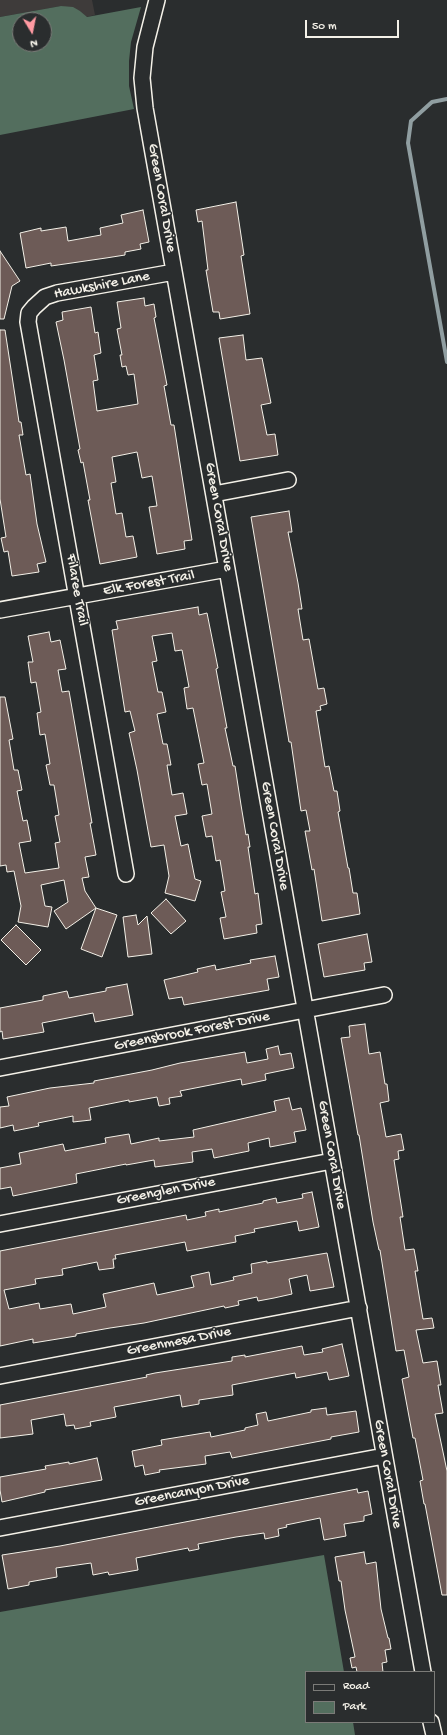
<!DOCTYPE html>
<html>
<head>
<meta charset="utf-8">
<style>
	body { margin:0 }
	#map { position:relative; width:447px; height:1735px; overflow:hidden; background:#2a2d2e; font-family:"Gochi Hand",sans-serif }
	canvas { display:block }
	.legend { position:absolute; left:305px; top:1671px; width:130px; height:52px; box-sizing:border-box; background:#2a2d2e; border:1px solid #7b7b78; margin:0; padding:5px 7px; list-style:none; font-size:12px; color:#f4f1e8 }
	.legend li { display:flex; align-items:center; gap:8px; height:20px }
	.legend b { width:20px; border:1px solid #7b7b78 }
	.north { position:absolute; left:12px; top:12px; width:40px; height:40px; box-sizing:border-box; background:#2a2d2e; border:1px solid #7b7b78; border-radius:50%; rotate:170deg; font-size:11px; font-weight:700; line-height:16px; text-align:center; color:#f4f1e8 }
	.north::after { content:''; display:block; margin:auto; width:14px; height:18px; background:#ff9aa2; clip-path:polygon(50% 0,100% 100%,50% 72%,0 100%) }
	.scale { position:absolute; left:305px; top:20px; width:94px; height:18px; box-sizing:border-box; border:2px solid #f4f1e8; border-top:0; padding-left:5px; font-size:12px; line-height:14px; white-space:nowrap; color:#f4f1e8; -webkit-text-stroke:3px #2a2d2e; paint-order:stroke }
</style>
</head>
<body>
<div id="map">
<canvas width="447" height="1735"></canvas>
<ul class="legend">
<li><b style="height:5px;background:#2a2d2e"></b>Road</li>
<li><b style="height:11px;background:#536e5e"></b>Park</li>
</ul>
<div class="north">N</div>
<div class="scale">50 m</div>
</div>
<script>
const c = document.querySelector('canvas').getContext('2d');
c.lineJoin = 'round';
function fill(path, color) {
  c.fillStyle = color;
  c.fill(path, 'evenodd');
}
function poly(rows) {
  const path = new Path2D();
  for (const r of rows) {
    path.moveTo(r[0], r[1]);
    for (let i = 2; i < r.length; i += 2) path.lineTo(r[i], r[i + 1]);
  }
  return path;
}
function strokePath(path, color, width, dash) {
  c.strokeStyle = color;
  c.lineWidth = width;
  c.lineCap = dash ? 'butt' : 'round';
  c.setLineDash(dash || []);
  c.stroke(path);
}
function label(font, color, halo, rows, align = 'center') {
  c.font = font + ' "Gochi Hand",sans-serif';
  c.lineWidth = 3;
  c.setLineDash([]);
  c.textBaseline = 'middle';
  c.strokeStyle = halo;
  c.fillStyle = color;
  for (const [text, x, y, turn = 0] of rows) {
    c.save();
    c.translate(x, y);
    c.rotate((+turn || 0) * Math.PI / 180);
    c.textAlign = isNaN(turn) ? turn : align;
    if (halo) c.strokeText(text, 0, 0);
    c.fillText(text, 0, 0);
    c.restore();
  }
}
const built = poly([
	[0,0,92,0,95,15,86,17,80,11,61,6,0,17]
]);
const green = poly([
	[61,6,73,7,80,11,87,17,141,7,131,42,129,61,129,86,134,109,0,135,0,17],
	[20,20,44,20,44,44,20,44],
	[324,1555,344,1672,306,1672,306,1722,353,1722,355,1735,0,1735,0,1612]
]);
const stream = poly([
	[447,99,432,102,411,121,408,143,447,362]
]);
const building = poly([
	[236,202,244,255,241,256,250,314,220,319,219,312,213,312,206,270,208,270,202,221,198,222,196,210,236,202],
	[143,210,149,242,140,244,141,249,125,252,125,255,106,258,51,266,51,263,26,268,20,233,41,228,41,231,66,227,68,241,101,235,100,228,123,223,121,215,143,210],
	[0,251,20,281,12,286,4,319,0,319,0,251],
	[144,298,145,306,154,304,156,317,154,318,167,385,164,386,171,425,174,425,192,540,184,541,185,549,157,554,149,507,157,506,152,476,142,478,137,452,112,457,116,482,111,483,116,514,122,513,126,537,133,536,137,557,100,564,88,500,90,500,83,462,81,463,78,450,80,449,64,360,56,322,63,320,62,312,91,307,95,333,98,332,101,353,94,355,98,380,93,381,97,411,138,404,134,374,128,375,126,366,122,367,120,355,122,355,117,329,121,328,117,302,144,298],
	[0,330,5,330,19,422,21,422,23,435,19,435,26,475,30,474,37,524,46,562,37,564,39,572,12,576,8,551,4,552,1,538,6,537,0,499,0,330],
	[243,335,246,360,262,358,271,403,261,405,267,435,275,434,278,455,240,461,219,338,243,335],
	[289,511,292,532,288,532,298,583,302,609,298,609,303,640,309,639,318,689,324,688,327,704,320,706,321,710,316,711,325,767,329,766,334,791,337,791,340,811,338,812,348,868,349,868,353,893,357,893,360,914,322,921,314,869,312,870,305,831,310,831,306,810,301,811,291,742,289,742,251,517,289,511],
	[198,607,199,615,207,613,218,668,216,669,227,728,225,728,233,766,235,766,241,805,246,835,248,834,250,847,248,847,255,894,258,893,262,924,256,925,257,933,224,939,220,918,226,917,221,892,225,891,220,860,216,861,212,836,206,837,202,816,212,814,207,784,202,785,198,764,204,763,193,708,187,709,184,688,189,687,182,650,175,651,172,633,152,636,157,661,152,662,158,692,162,692,166,712,157,714,163,744,167,744,171,765,167,765,172,795,183,793,187,814,175,816,181,846,188,844,195,879,201,881,195,901,165,893,169,876,164,845,151,847,137,770,129,733,135,731,130,711,125,712,112,630,118,629,116,621,198,607],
	[49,632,51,642,60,640,66,669,58,670,62,692,69,691,92,823,90,823,96,855,85,857,89,877,82,878,85,891,96,908,117,915,102,957,81,949,96,908,66,929,54,911,68,902,64,880,41,885,45,906,52,907,48,927,18,922,21,906,14,871,7,872,6,865,0,866,0,697,5,697,13,739,9,740,14,770,18,770,22,790,17,791,23,821,27,820,31,841,19,843,25,873,59,868,55,843,60,842,55,816,59,815,54,785,50,785,46,765,50,764,45,734,40,735,37,713,41,712,36,682,31,683,28,662,33,662,28,636,49,632],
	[166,899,186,921,171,934,151,913,166,899],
	[136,915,138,925,147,916,152,954,128,957,123,917,136,915],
	[16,925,41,950,26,965,1,940,16,925],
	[367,934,372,962,364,963,365,970,324,977,318,944,367,934],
	[275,956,279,977,267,979,269,990,184,1005,182,997,169,999,164,980,198,972,197,969,215,965,216,970,251,963,250,960,275,956],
	[127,984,133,1015,95,1022,93,1013,42,1023,44,1032,3,1039,2,1031,0,1032,0,1008,43,1000,43,996,67,991,69,998,106,991,106,988,127,984],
	[365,1024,369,1054,380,1052,385,1084,387,1084,389,1101,380,1103,386,1137,401,1134,404,1150,398,1151,399,1159,394,1160,403,1217,400,1217,405,1250,414,1249,418,1271,415,1271,423,1319,432,1318,434,1328,416,1330,423,1363,437,1361,441,1385,438,1385,443,1413,435,1414,447,1471,447,1595,442,1595,425,1504,424,1504,420,1481,423,1480,415,1438,413,1438,402,1379,409,1377,404,1350,396,1351,380,1250,379,1250,373,1222,359,1135,358,1135,341,1038,350,1037,349,1026,365,1024],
	[278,1046,280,1055,291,1053,294,1068,265,1074,266,1080,242,1085,241,1079,180,1091,182,1096,169,1098,170,1104,159,1106,157,1097,129,1102,129,1100,89,1108,91,1120,73,1122,73,1116,38,1123,39,1126,14,1131,13,1125,0,1128,0,1107,9,1106,7,1097,50,1088,94,1083,94,1081,152,1070,180,1063,245,1052,247,1063,268,1059,266,1049,278,1046],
	[289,1098,292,1110,301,1108,306,1130,294,1132,296,1142,270,1147,269,1138,248,1143,249,1151,214,1158,212,1149,192,1152,193,1162,155,1167,154,1160,126,1165,126,1164,76,1174,77,1183,13,1196,11,1187,0,1189,0,1168,21,1164,19,1153,63,1144,65,1151,106,1143,105,1138,129,1134,131,1144,159,1138,159,1141,194,1137,193,1130,276,1111,274,1101,289,1098],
	[312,1192,319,1227,299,1231,297,1221,254,1229,255,1232,235,1236,236,1242,187,1251,185,1242,115,1255,116,1259,113,1259,114,1268,99,1270,97,1262,62,1269,63,1275,35,1279,36,1284,4,1290,9,1309,39,1303,40,1309,71,1304,73,1314,106,1307,103,1294,154,1283,157,1295,194,1287,191,1276,209,1272,211,1285,234,1280,233,1277,252,1273,251,1264,267,1261,267,1263,327,1253,334,1287,310,1291,307,1275,289,1279,292,1294,274,1298,258,1301,257,1297,238,1301,239,1305,225,1308,224,1306,144,1323,110,1328,76,1334,76,1336,33,1343,33,1339,0,1346,0,1251,186,1215,187,1220,206,1216,205,1212,219,1209,219,1212,263,1203,263,1201,276,1198,277,1203,303,1198,302,1194,312,1192],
	[342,1344,349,1376,329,1380,327,1372,296,1378,295,1373,232,1385,233,1395,199,1400,199,1404,182,1407,180,1395,114,1407,116,1417,90,1422,91,1426,75,1429,74,1425,66,1426,64,1414,31,1420,33,1434,0,1438,0,1405,147,1377,146,1375,155,1373,232,1361,232,1357,245,1355,245,1357,302,1346,304,1355,323,1352,322,1349,342,1344],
	[326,1408,327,1415,356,1411,359,1432,331,1437,331,1439,232,1458,230,1452,205,1456,206,1464,159,1470,160,1472,145,1475,143,1465,135,1467,132,1451,162,1445,161,1440,210,1432,211,1437,245,1430,245,1428,258,1425,256,1414,266,1412,268,1421,311,1412,311,1410,326,1408],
	[97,1458,102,1480,45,1490,45,1492,2,1502,0,1490,0,1477,46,1469,45,1466,69,1462,69,1464,97,1458],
	[357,1489,358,1493,368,1491,372,1514,364,1516,364,1521,344,1524,346,1536,324,1540,320,1518,286,1525,287,1527,278,1529,279,1536,265,1539,264,1533,236,1537,198,1544,199,1549,189,1551,188,1548,136,1558,138,1570,109,1575,108,1572,93,1575,91,1563,56,1568,57,1577,29,1582,29,1585,8,1589,2,1555,60,1546,357,1489],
	[364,1552,366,1564,376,1562,381,1609,388,1638,389,1638,391,1649,385,1650,387,1662,382,1663,383,1672,357,1672,356,1667,352,1668,350,1658,355,1657,345,1610,341,1581,339,1581,335,1557,364,1552]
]);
const minor = poly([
	[157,0,145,47,142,78,145,108,423,1672],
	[214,494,288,480],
	[0,610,227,569],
	[126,874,28,322,29,313,34,307,45,297,57,293,174,272],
	[0,1068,384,995],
	[0,1224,332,1161],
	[0,1376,359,1308],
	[0,1528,384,1456],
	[431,1722,434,1735]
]);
const streetNames = [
	["Green Coral Drive",161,198,80],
	["Hawkshire Lane",102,286,-11],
	["Green Coral Drive",218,517,80],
	["Elk Forest Trail",149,584,-10],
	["Filaree Trail",76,590,80],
	["Green Coral Drive",274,836,80],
	["Greensbrook Forest Drive",192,1032,-11],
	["Green Coral Drive",331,1155,80],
	["Greenglen Drive",166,1192,-11],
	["Greenmesa Drive",179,1342,-11],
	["Green Coral Drive",387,1474,80],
	["Greencanyon Drive",192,1492,-11]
];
fill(built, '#3e3b3a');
fill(green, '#536e5e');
strokePath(stream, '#909ea1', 4);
fill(building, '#6d5b57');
strokePath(building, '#f4f1e8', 1);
strokePath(minor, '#f4f1e8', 18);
strokePath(minor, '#2a2d2e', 15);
label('15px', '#f4f1e8', '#2a2d2e', streetNames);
</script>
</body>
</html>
